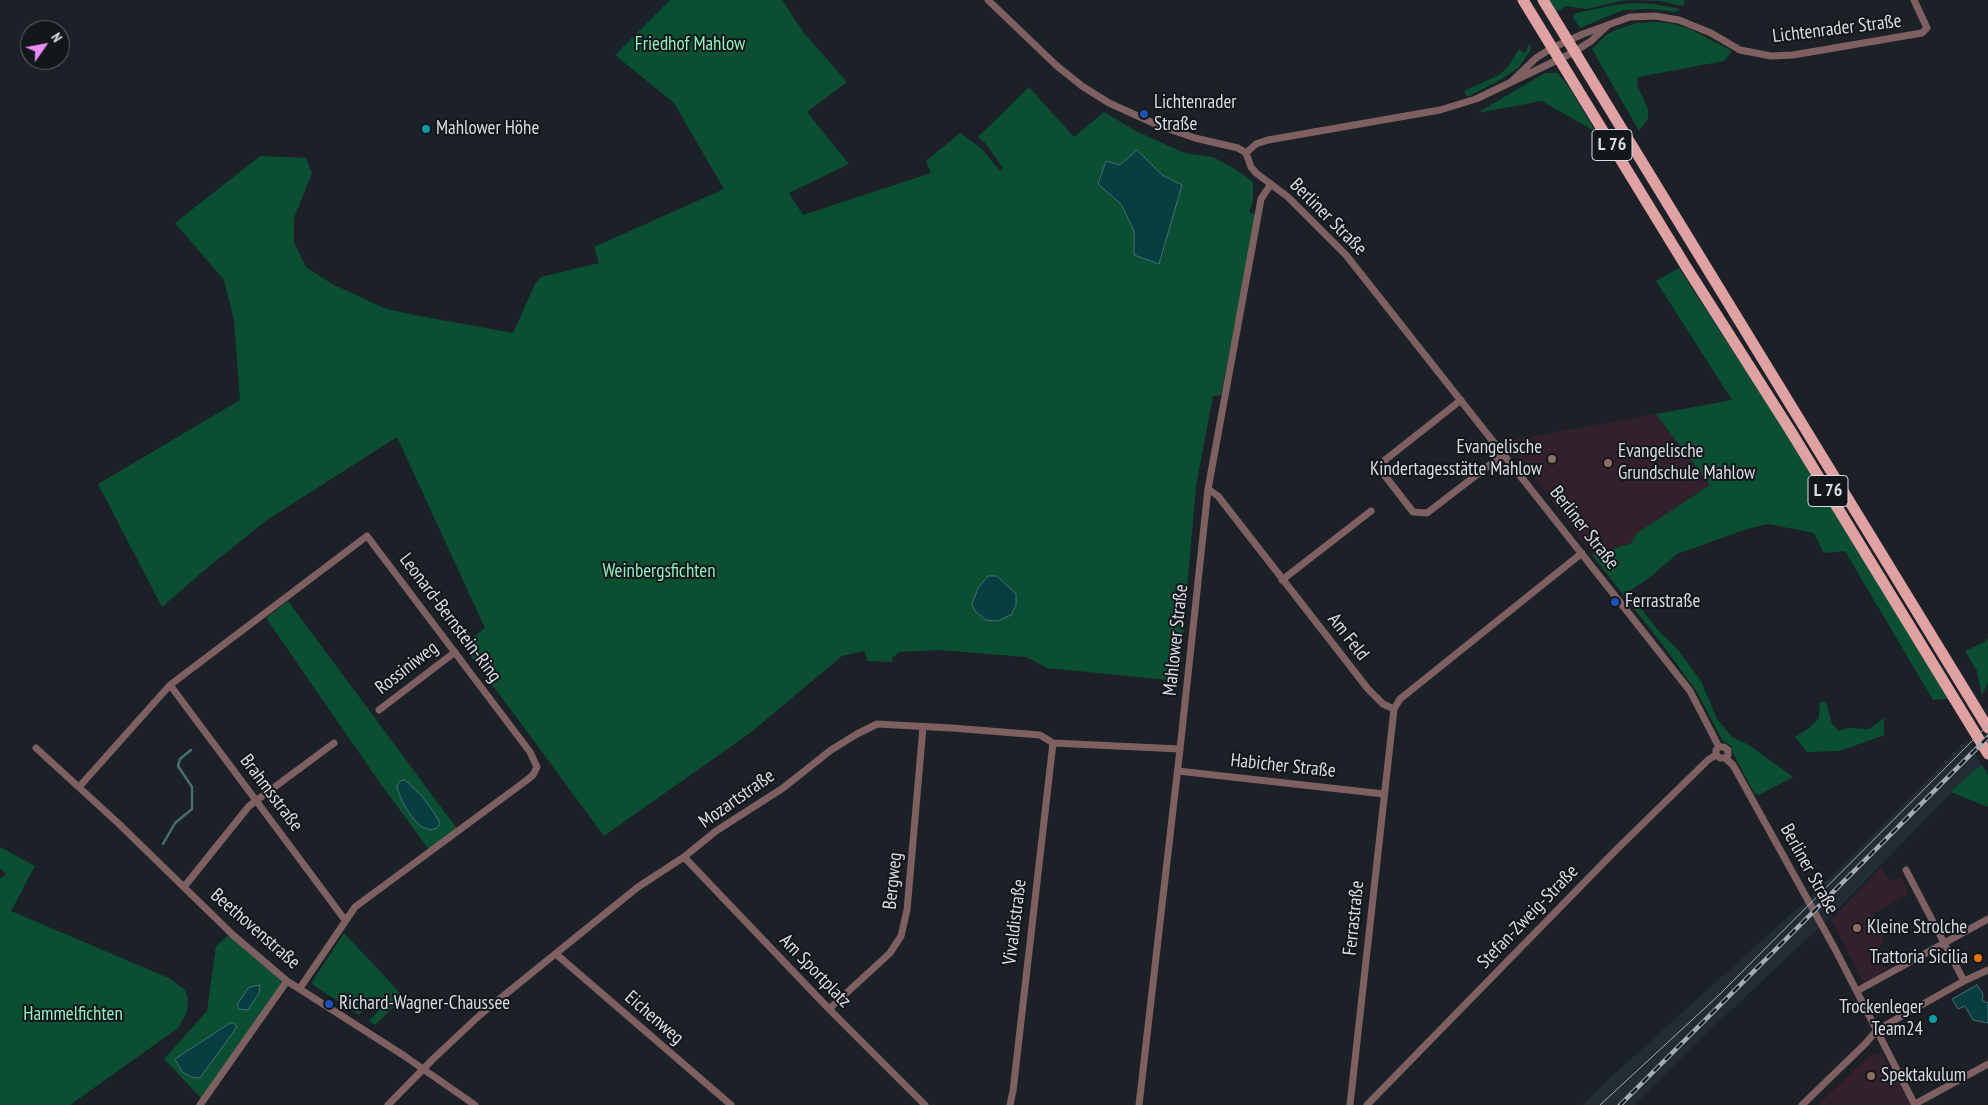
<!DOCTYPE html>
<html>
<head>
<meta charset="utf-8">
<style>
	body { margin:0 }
	#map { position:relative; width:1988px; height:1105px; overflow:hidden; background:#1b2126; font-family:"PT Sans Narrow",sans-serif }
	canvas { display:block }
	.north { position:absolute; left:20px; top:20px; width:50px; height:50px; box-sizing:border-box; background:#12171c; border:1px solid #62676b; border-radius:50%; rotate:57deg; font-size:14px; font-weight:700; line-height:20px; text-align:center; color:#dadee2 }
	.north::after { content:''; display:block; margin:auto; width:18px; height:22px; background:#ed8cf9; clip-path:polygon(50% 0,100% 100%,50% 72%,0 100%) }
</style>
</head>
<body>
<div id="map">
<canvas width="1988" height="1105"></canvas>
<div class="north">N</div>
</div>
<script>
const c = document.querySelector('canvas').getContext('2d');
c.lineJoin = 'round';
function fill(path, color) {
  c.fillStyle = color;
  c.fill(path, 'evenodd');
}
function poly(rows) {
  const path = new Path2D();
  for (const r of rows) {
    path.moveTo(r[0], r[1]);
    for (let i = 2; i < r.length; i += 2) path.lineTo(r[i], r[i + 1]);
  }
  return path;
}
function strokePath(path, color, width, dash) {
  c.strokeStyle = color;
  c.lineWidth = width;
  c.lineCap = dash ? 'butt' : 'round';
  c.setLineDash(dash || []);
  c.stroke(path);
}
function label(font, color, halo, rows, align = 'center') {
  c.font = font + ' "PT Sans Narrow",sans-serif';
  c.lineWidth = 4;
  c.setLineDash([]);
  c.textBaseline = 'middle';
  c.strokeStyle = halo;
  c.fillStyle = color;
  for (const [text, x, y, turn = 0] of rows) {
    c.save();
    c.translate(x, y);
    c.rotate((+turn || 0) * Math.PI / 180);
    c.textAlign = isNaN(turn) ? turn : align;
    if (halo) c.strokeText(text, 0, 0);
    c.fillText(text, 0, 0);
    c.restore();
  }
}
const built = poly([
	[1967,740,1982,765,1970,774,1829,918,1684,1055,1636,1105,1582,1105,1613,1075,1812,895]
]);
const education = poly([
	[1656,414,1710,485,1637,533,1632,543,1592,554,1506,441],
	[1881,867,1890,882,1900,876,1909,894,1872,914,1884,936,1876,965,1890,968,1864,983,1831,920],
	[1881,1052,1912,1105,1818,1105,1866,1058]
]);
const green = poly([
	[670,0,782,0,804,33,847,82,807,112,849,164,789,193,803,215,931,173,926,161,960,133,981,148,1000,171,1003,168,985,143,978,137,1029,87,1074,137,1104,112,1136,131,1184,153,1213,157,1235,169,1253,182,1253,201,1249,212,1256,214,1221,395,1213,396,1196,486,1179,681,1047,668,1026,657,941,650,899,652,892,658,893,662,868,661,864,651,842,656,750,733,604,836,463,645,485,628,397,437,267,520,201,573,162,607,98,484,240,400,234,320,224,280,175,223,260,156,306,158,312,173,294,218,294,243,306,267,332,284,386,309,425,317,513,333,535,284,541,277,599,263,594,247,724,189,674,103,615,55],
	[1137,150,1162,175,1182,185,1134,255,1134,231,1121,203,1098,184,1106,161,1120,165],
	[1549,0,1685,0,1683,6,1660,1,1633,0,1620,1,1587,9,1567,6,1556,12],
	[1637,3,1655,4,1680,9,1675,12,1651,9,1623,10,1580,28,1573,17,1576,13,1615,5],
	[1654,22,1671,23,1690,29,1732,51,1724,61,1638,77,1637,85,1648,109,1648,119,1639,131,1592,49,1606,35,1616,30,1637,23],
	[1530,43,1531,50,1518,68,1498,81,1467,97,1464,91,1499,75,1508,67,1519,49,1525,53],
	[1545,73,1558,73,1569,87,1596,132,1542,101,1477,113],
	[1679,268,1796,448,1948,699,1933,700,1845,551,1824,553,1814,533,1768,524,1747,529,1677,554,1649,578,1628,592,1657,629,1678,650,1701,681,1717,719,1732,737,1749,745,1793,777,1759,795,1754,793,1733,753,1731,746,1722,740,1697,692,1662,644,1592,555,1632,543,1637,533,1710,485,1656,414,1732,400,1656,281],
	[288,601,458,830,430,851,380,783,266,618],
	[1988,638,1988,682,1982,696,1977,671,1965,651,1985,642],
	[1820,702,1826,702,1832,724,1839,731,1848,728,1869,729,1884,718,1884,735,1840,751,1807,752,1795,737,1809,728,1819,718],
	[1982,765,1988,775,1988,807,1951,792,1970,774],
	[0,847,35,866,11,911,171,979,185,990,188,999,187,1012,178,1028,70,1105,0,1105,0,879,6,874,0,868],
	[344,933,404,997,375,1025,369,1021,378,1011,368,1003,359,1015,313,985,312,982],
	[229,935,284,983,202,1099,164,1059,207,1011,216,946]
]);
const water = poly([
	[1137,150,1162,175,1182,185,1159,264,1134,255,1134,231,1121,204,1098,184,1106,161,1120,165,1137,150],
	[988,576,997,576,1016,594,1016,605,1011,615,997,621,986,620,975,611,972,604,978,588,988,576],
	[405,780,421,795,435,814,440,823,437,828,430,830,420,826,412,817,403,803,398,791,397,786,400,781,405,780],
	[260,985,259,993,248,1010,238,1009,238,1003,249,987,260,985],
	[1977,985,1983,994,1982,1001,1988,1003,1988,1023,1973,1020,1965,1006,1958,1009,1952,999,1977,985],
	[230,1023,234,1023,237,1027,200,1078,191,1077,182,1072,175,1059,230,1023]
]);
const stream = poly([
	[163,844,175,823,192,809,192,787,178,766,180,759,191,750]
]);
const street = poly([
	[988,0,1057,66,1082,86,1109,103,1160,126,1195,138,1238,148,1246,153],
	[1511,82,1536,58,1552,48,1583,34,1630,17,1655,16,1679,20,1711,33,1740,50,1771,56,1793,55,1922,33,1927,28,1914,0],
	[1246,153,1251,167,1256,173,1288,197,1346,255,1690,691,1719,747],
	[1246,153,1256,144,1268,140,1440,110,1476,99,1574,52,1591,41,1607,26],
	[1461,400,1385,460,1382,472,1413,512,1427,513,1504,454],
	[1208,489,1218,496,1368,689,1383,704,1394,709],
	[1282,580,1371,511],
	[170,685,345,920],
	[379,710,455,652],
	[36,748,118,823,233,935,287,981,403,1055,475,1105],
	[1725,758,1728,755,1728,750,1724,747,1719,747,1716,750,1716,755,1720,758,1725,758,1733,765,1835,949,1915,1105],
	[1178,771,1384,794],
	[79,787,170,685,367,536,530,752,537,767,533,775,527,780,355,907,300,988],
	[684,857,829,1009,925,1105],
	[1906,870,1964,981],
	[184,887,249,806,334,743],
	[556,954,731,1105],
	[1857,991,1988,919],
	[829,1009,890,953,901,936,907,910,923,727],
	[1915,1104,1988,1064],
	[200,1105,287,981],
	[388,1105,433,1059,481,1014,638,887,684,857,716,831,783,788,831,750,857,734,877,724,952,728,1040,735,1053,743,1180,749],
	[1010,1105,1013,1091,1053,743],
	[1139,1105,1180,749,1208,489,1261,199,1271,184],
	[1350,1105,1394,709,1400,699,1582,553],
	[1367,1105,1616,850,1708,760,1716,755],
	[1802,1105,1865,1044,1877,1030,1964,981,1988,970]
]);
const primary = poly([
	[1523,0,1685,265,1790,430,1988,754],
	[1543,0,1988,728]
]);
const tram = poly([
	[1600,1105,1719,995,1988,725]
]);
const rail = poly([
	[1620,1105,1988,737]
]);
const markers = [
	[1144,114,5,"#1a4fb4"],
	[426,129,5,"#0f9aa8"],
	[1552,459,5,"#8d6e63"],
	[1608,463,5,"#8d6e63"],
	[1615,602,5,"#1a4fb4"],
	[1857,928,5,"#8d6e63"],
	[1978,958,5,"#e8710a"],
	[329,1004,5,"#1a4fb4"],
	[1933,1019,5,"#0f9aa8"],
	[1871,1076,5,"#8d6e63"]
];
const shields = [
	[1612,145,40],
	[1828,491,40]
];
const shieldNames = [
	["L 76",1612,145],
	["L 76",1828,491]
];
const streetNames = [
	["Lichtenrader Straße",1837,29,-7],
	["Berliner Straße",1328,217,45],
	["Berliner Straße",1584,528,52],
	["Leonard-Bernstein-Ring",450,618,53],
	["Am Feld",1348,637,52],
	["Mahlower Straße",1176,640,-84],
	["Rossiniweg",407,668,-38],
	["Habicher Straße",1283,766,6],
	["Brahmsstraße",271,793,53],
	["Mozartstraße",737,799,-35],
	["Berliner Straße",1809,869,61],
	["Bergweg",893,881,-84],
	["Stefan-Zweig-Straße",1528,917,-46],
	["Ferrastraße",1354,918,-84],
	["Vivaldistraße",1015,922,-83],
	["Beethovenstraße",255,929,41],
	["Am Sportplatz",815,971,46],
	["Eichenweg",654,1018,41]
];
const parkNames = [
	["Friedhof Mahlow",690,45],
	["Weinbergsfichten",659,572],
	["Hammelfichten",73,1015]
];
const poiNames = [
	["Lichtenrader",1154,103],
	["Straße",1154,125],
	["Mahlower Höhe",436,129],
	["Evangelische",1542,448,"right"],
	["Kindertagesstätte Mahlow",1542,470,"right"],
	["Evangelische",1618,452],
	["Grundschule Mahlow",1618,474],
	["Ferrastraße",1625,602],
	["Kleine Strolche",1867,928],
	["Trattoria Sicilia",1968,958,"right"],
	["Richard-Wagner-Chaussee",339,1004],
	["Trockenleger",1923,1008,"right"],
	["Team24",1923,1030,"right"],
	["Spektakulum",1881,1076]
];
fill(built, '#212c35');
fill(education, '#32212a');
fill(green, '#0b4f33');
fill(water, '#073e41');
strokePath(water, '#466e71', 1);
strokePath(stream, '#466e71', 2.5);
strokePath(street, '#7f6061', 7);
strokePath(primary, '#e0a1a3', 11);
strokePath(tram, '#a8acb1', 1);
strokePath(rail, '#a8acb1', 4.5);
strokePath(rail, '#12171c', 2.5, [8]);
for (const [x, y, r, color] of markers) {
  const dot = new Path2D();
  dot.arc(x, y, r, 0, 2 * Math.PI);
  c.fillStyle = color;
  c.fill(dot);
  strokePath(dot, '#12171c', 2);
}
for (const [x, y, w] of shields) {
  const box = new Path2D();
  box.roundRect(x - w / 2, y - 15.5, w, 31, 4);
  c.fillStyle = '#12171c';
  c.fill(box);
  strokePath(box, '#dadee2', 1);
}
label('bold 18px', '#dadee2', null, shieldNames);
label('19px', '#dadee2', '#12171c', streetNames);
label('19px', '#8ff1be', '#12171c', parkNames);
label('19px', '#dadee2', '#12171c', poiNames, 'left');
</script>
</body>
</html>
